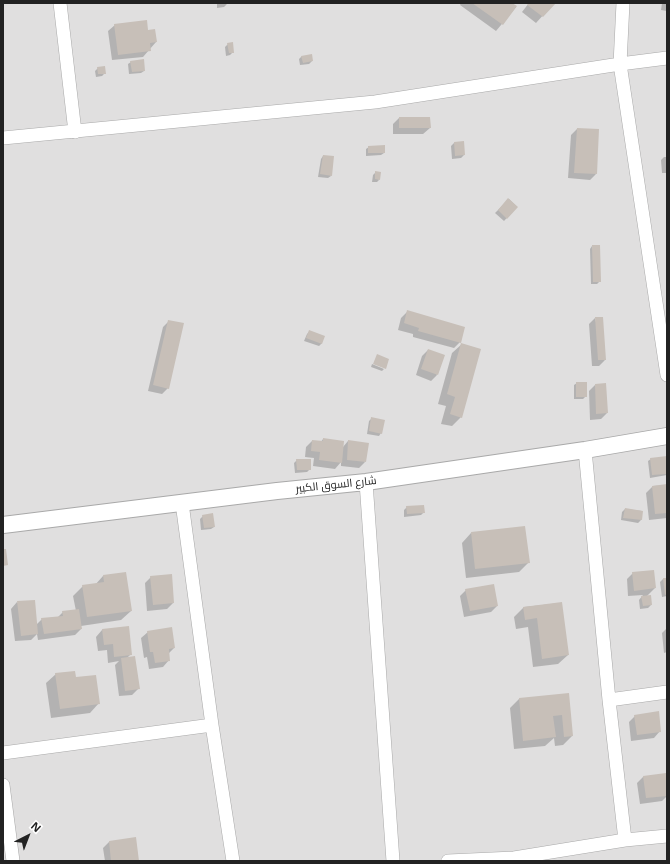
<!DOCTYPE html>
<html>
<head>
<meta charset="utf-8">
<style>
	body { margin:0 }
	#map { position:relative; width:670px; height:864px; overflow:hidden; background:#f2efe9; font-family:"Noto Sans",sans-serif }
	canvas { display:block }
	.frame { position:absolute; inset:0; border:4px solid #222; pointer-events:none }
	.north { position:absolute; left:8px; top:816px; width:40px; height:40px; -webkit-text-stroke:3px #fff; paint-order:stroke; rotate:42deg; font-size:11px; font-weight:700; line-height:16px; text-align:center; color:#222 }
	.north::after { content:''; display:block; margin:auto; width:14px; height:18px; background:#222; clip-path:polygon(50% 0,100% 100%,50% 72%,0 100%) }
</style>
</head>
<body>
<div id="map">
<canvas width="670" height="864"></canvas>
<div class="frame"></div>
<div class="north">N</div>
</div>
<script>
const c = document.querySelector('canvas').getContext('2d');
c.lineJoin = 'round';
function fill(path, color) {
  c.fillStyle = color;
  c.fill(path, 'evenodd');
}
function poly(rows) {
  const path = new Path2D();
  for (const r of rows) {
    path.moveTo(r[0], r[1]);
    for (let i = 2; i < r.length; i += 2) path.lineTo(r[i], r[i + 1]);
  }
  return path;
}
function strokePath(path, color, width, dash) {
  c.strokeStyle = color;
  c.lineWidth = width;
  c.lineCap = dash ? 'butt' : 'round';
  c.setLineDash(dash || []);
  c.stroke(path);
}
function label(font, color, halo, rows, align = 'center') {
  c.font = font + ' "Noto Sans",Cairo,sans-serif';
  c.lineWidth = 3;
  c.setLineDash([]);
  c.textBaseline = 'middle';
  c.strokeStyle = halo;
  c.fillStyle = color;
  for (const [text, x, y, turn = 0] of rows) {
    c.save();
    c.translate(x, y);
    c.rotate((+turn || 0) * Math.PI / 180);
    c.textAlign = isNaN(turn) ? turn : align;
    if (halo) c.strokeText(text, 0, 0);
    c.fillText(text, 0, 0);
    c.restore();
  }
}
const residential = poly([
	[3,3,667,3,667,861,3,861]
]);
const shadow = poly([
	[217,3,227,3,227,4,224,7,217,8],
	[461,3,511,3,516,7,496,31,460,5],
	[529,3,554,3,536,23,522,12],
	[662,3,667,3,667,11,661,10],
	[115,25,147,31,156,42,143,57,112,60,108,31],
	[228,44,233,52,230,55,226,56,225,47],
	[302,56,312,61,309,64,300,65,299,59],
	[131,62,144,71,141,73,129,74,128,64],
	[98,68,105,73,102,76,96,77,95,71],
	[399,118,429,118,430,128,423,134,393,134,393,124],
	[577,129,596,174,590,180,568,178,571,135],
	[463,142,464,155,461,158,452,159,451,146,454,143],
	[369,147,384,153,381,155,366,156,366,149],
	[323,156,331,176,328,178,318,177,321,159],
	[664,157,667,157,667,173,662,173,661,160],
	[375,173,379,180,377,182,372,182,373,175],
	[509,199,517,207,504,221,495,213],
	[592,246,600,281,597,284,591,284,590,249],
	[407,312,460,342,454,348,413,337,413,334,398,330,401,318],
	[595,318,605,360,599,366,592,366,589,324],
	[169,321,168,388,162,394,148,391,163,327],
	[310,331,322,343,319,346,304,341,307,334],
	[462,344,461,417,452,426,441,424,446,406,438,404,452,353],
	[428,350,437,375,431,381,416,375,422,356],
	[372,364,384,369,382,371,371,367],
	[577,383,586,396,583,399,574,399,574,385],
	[595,385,607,413,601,419,590,420,589,391],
	[372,418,381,433,379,436,367,434,369,421],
	[323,439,343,447,348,441,365,462,359,468,341,466,341,462,335,469,313,466,314,458,305,457,306,447,312,441,321,442],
	[667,457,667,475,650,478,648,461,651,459],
	[297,460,310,469,307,472,295,473,294,463],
	[667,485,667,518,649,520,646,493,653,486],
	[407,507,424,512,421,515,404,517,404,510],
	[625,509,642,511,641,520,638,523,621,520,622,512],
	[203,516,214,527,211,529,201,530,200,519],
	[471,533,529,562,519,572,466,578,462,543],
	[125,573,131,611,121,620,81,626,81,629,75,635,38,640,37,634,31,640,15,641,11,609,17,602,36,625,42,619,58,617,63,612,76,611,73,596,83,586,95,585,103,576],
	[633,573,655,588,647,596,651,605,648,608,640,609,639,600,643,595,628,596,627,579],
	[151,577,173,603,167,609,147,611,145,583],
	[663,579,667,579,667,596,662,597,660,582],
	[466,590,497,606,491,612,464,617,460,596],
	[561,603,568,655,558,664,533,667,528,627,516,629,514,617,524,607],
	[128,627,131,654,127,658,139,688,132,695,119,696,115,665,119,661,108,663,107,650,98,651,96,637,102,630],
	[667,628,667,652,664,653,662,633],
	[148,632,174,648,168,654,169,660,163,667,149,669,147,657,144,658,141,638],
	[56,674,99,703,90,713,51,718,46,683],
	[568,694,572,736,563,745,555,746,554,738,545,746,514,749,510,708,519,699],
	[635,716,660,731,654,738,631,741,629,722],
	[666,774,667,796,662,801,640,804,637,783,643,777],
	[135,839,138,861,105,861,103,848,109,842]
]);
const building = poly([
	[472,3,512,3,517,6,503,25],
	[529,3,556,3,543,17,527,5],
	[147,20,148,30,155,29,157,42,150,43,151,51,118,55,114,24],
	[233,42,234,53,229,53,227,43],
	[312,54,313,61,303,63,301,56],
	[144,59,145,71,132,72,130,61],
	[105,66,106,74,98,74,97,67],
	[399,117,430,117,431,128,399,128],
	[577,128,599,129,597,174,574,173],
	[464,141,465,155,455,156,454,142],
	[385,145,385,153,368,153,368,146],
	[323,155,334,156,332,176,320,174],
	[375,171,381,172,380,180,375,179],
	[508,198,518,207,507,219,498,210],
	[592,245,600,245,601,282,593,282],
	[407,310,465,327,461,343,418,331,419,328,404,323],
	[595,317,603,317,606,360,598,360],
	[168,320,184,323,169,389,153,385],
	[309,330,325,336,322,344,306,338],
	[461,343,481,349,462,418,450,414,455,397,447,394],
	[428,349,445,355,438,375,421,369],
	[377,354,389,359,386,369,373,364],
	[576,382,587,382,587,397,576,397],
	[606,383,608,413,596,414,595,384],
	[371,417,385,420,382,434,369,431],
	[323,438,344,441,342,463,319,460,320,452,311,451,312,440,323,441],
	[348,440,369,443,366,462,347,460],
	[667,456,667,474,652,475,650,458],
	[296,459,311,459,311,470,297,470],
	[667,484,667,513,655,514,652,486],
	[424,505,425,513,407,514,406,506],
	[625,508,643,511,642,520,623,518],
	[213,513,215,527,204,528,202,515],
	[525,526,530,563,475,569,471,532],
	[3,549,6,549,8,565,3,566],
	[654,570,656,588,634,591,632,572],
	[126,572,132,611,87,617,82,585,104,582,103,575],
	[172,574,174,603,153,605,150,576],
	[663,578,667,578,667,594,665,595],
	[494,584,498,606,470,611,465,589],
	[651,595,652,605,643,606,641,596],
	[35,600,38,634,21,636,17,601],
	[562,602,569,655,542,659,537,618,525,620,523,607],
	[79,609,82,629,44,634,41,618,63,616,62,611],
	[129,626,132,655,114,657,113,644,104,645,102,629],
	[172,627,175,648,169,649,170,661,155,663,153,652,150,652,147,631],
	[135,656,140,689,125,691,121,658],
	[75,671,76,677,96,675,100,704,60,709,55,673],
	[569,693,573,736,564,737,562,715,553,716,556,737,523,741,519,698],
	[659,711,661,732,637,735,634,715],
	[666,773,667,796,646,798,643,776],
	[136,837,139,861,111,861,109,841]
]);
const minor = poly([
	[60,3,75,132],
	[623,3,620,64,667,375],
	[3,138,375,102,620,64,667,58],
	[585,450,609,700,625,840],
	[366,482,393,861],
	[182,503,212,725,233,861],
	[609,700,667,692],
	[3,753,212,725],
	[3,785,13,861],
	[448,861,514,858,625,840,667,836]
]);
const tertiary = poly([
	[3,525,277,491,366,482,585,450,667,436]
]);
const streetNames = [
	["شارع السوق الكبير",336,485,-6]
];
fill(residential, '#e0dfdf');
fill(shadow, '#0003');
fill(building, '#c7bfb8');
strokePath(minor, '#a9a9a9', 14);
strokePath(tertiary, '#a9a9a9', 18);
strokePath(minor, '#fff', 13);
strokePath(tertiary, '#fff', 16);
label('11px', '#222', '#fff', streetNames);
</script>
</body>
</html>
